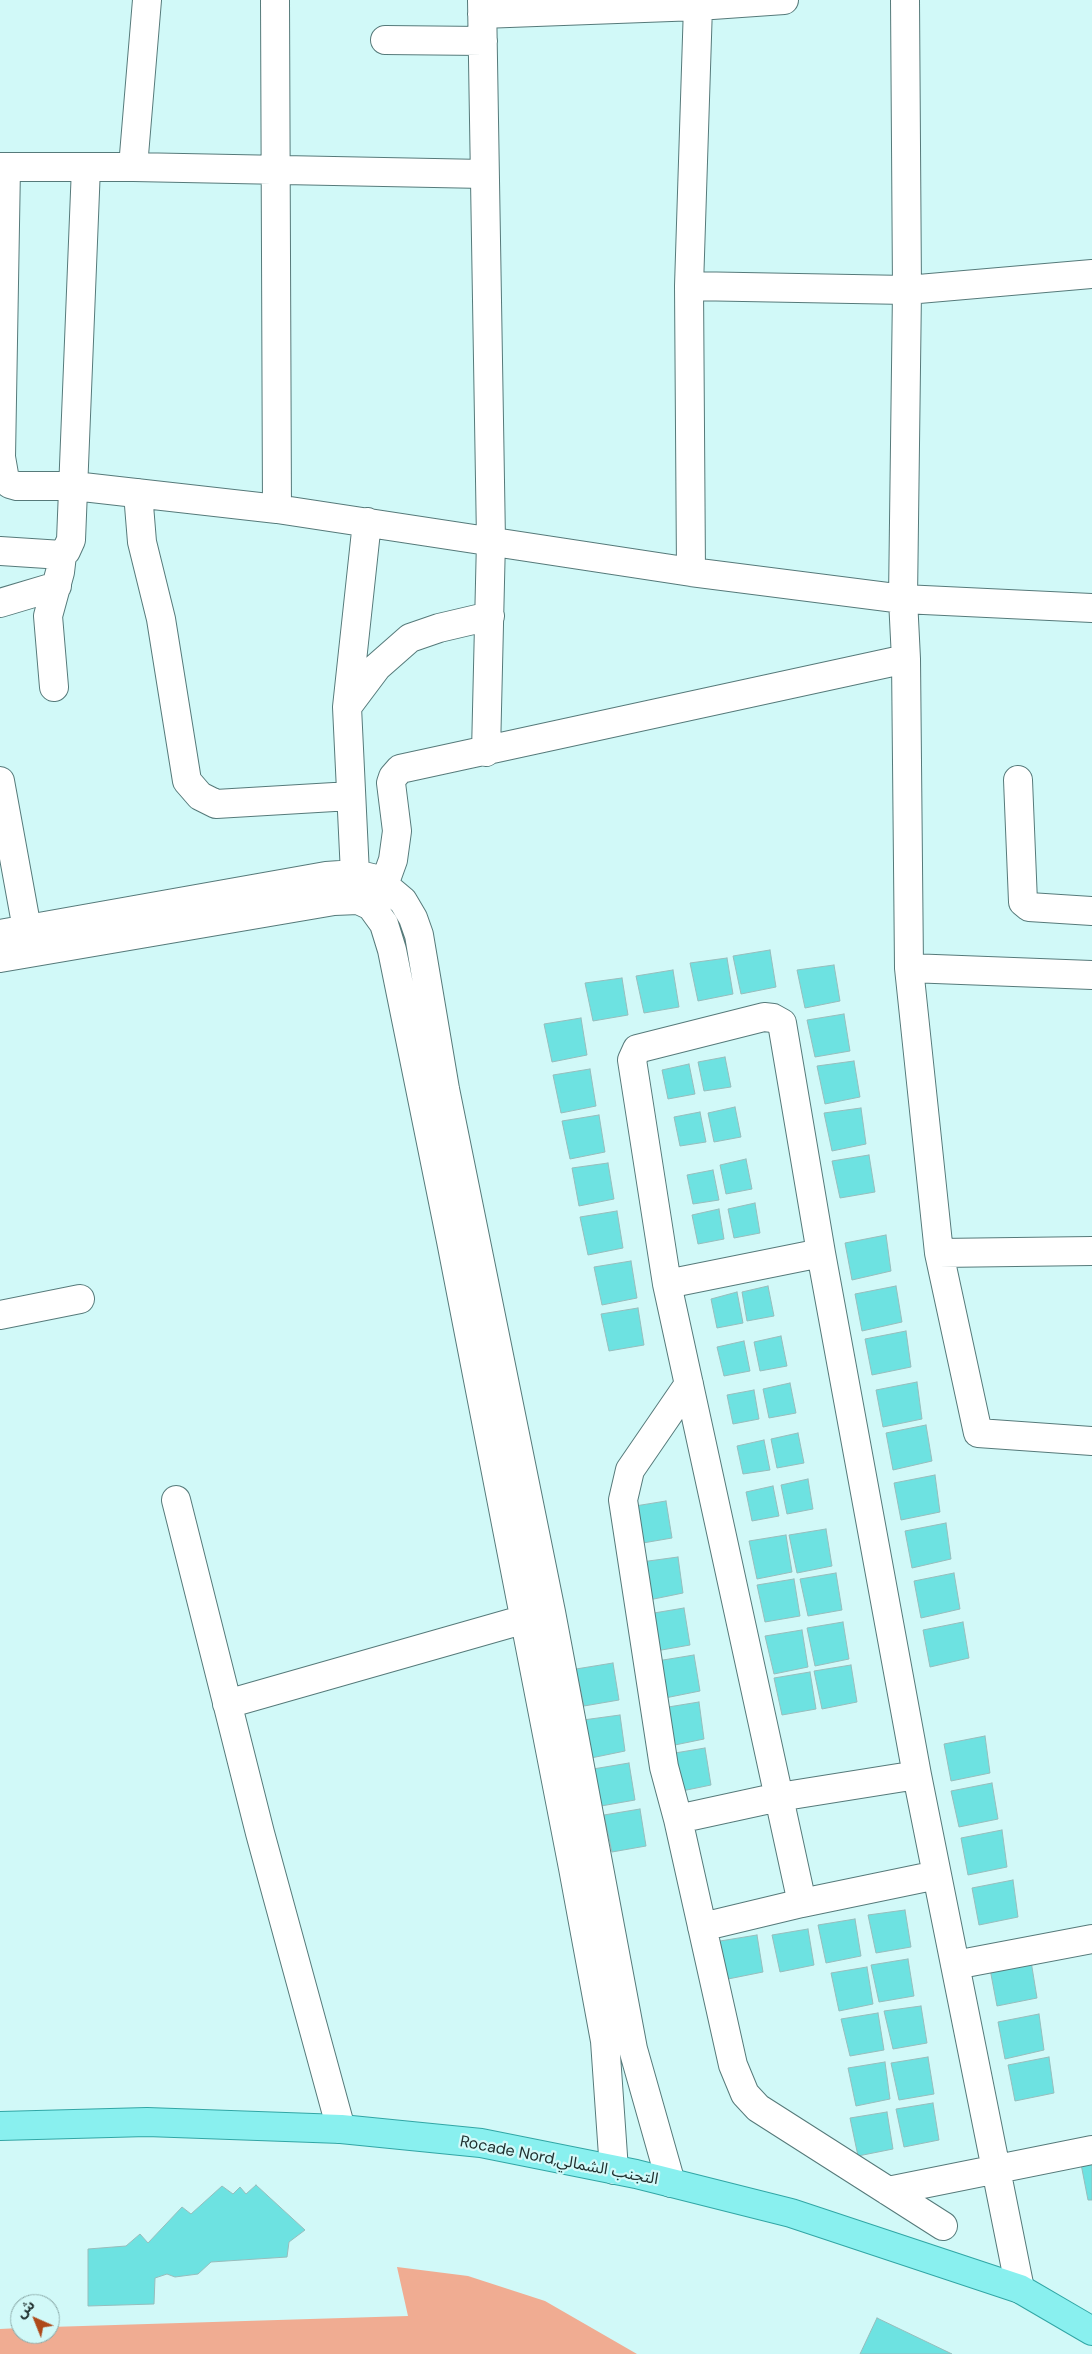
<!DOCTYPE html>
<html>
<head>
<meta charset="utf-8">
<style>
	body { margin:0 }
	#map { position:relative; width:1092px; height:2354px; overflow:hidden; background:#d1f9f8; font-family:"DM Sans","Noto Sans Arabic",sans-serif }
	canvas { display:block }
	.north { position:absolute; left:10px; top:2294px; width:50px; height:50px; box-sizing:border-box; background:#d1f9f8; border:1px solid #8aa9a8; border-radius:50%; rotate:316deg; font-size:14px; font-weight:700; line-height:20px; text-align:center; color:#20302f }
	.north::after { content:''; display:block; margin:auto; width:18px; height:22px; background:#ae4a1a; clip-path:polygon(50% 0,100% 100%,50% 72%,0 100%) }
</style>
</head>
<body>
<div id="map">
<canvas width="1092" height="2354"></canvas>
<div class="north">ش</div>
</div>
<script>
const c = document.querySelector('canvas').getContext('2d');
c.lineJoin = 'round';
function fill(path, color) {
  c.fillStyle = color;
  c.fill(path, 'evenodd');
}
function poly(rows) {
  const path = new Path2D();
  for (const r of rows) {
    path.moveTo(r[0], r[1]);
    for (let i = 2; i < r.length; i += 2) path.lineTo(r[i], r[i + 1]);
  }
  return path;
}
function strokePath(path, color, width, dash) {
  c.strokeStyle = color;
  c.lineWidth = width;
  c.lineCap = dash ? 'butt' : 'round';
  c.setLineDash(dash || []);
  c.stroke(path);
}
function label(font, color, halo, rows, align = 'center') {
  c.font = font + ' "DM Sans","Noto Sans Arabic",sans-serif';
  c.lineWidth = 4.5;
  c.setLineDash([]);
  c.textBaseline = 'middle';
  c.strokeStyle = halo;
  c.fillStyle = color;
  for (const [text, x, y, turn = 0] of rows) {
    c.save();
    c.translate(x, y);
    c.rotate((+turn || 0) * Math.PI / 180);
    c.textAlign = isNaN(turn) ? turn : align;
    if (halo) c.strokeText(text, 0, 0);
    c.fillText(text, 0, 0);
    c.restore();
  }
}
const green = poly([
	[397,2267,468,2276,545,2301,637,2354,0,2354,0,2329,20,2328,20,2334,50,2334,50,2327,408,2316]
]);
const building = poly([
	[770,950,776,987,741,994,733,956,770,950],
	[727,958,733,994,698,1001,690,963,727,958],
	[834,965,840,1001,805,1008,797,970,834,965],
	[673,970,679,1007,644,1013,636,976,673,970],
	[622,978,628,1015,593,1021,585,983,622,978],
	[844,1014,850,1051,815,1057,807,1020,844,1014],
	[581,1018,587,1055,552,1062,544,1024,581,1018],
	[725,1057,731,1087,704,1091,698,1062,725,1057],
	[854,1061,860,1097,825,1104,817,1066,854,1061],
	[689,1064,695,1094,668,1099,662,1070,689,1064],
	[590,1069,596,1106,561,1113,553,1075,590,1069],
	[735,1107,741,1137,714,1142,708,1113,735,1107],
	[861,1108,866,1144,832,1151,824,1113,861,1108],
	[700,1112,706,1142,680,1146,674,1117,700,1112],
	[599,1115,605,1152,570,1159,562,1121,599,1115],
	[869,1155,875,1192,840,1198,832,1161,869,1155],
	[746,1159,752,1189,726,1194,720,1165,746,1159],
	[608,1163,614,1199,579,1206,572,1168,608,1163],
	[713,1170,719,1200,693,1204,687,1175,713,1170],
	[755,1203,760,1233,734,1238,728,1209,755,1203],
	[719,1209,724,1239,698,1244,692,1215,719,1209],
	[617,1211,623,1248,588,1255,580,1217,617,1211],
	[886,1235,891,1271,852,1280,845,1243,886,1235],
	[631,1261,637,1298,602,1305,594,1267,631,1261],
	[768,1286,774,1316,747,1321,742,1292,768,1286],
	[896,1286,902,1322,862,1331,855,1294,896,1286],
	[737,1292,743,1323,717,1328,711,1299,737,1292],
	[638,1308,644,1345,609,1351,601,1314,638,1308],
	[906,1331,911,1367,872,1375,865,1339,906,1331],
	[781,1336,787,1366,760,1371,754,1342,781,1336],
	[744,1341,750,1371,724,1376,717,1347,744,1341],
	[917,1382,922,1419,883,1427,876,1390,917,1382],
	[790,1383,796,1413,769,1418,763,1389,790,1383],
	[754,1390,759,1419,733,1424,727,1395,754,1390],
	[926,1425,932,1461,893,1470,886,1433,926,1425],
	[798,1433,804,1463,777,1468,771,1439,798,1433],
	[764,1440,770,1470,743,1474,737,1446,764,1440],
	[935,1475,940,1512,901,1520,894,1483,935,1475],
	[808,1479,813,1509,787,1514,781,1485,808,1479],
	[773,1486,779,1516,752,1521,746,1492,773,1486],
	[666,1501,672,1538,637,1544,629,1507,666,1501],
	[946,1523,951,1559,912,1568,905,1531,946,1523],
	[826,1529,832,1566,797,1573,789,1535,826,1529],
	[786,1535,792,1572,757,1579,749,1541,786,1535],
	[678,1557,683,1593,649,1600,641,1562,678,1557],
	[836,1573,842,1610,808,1616,800,1579,836,1573],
	[954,1573,960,1609,921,1618,914,1581,954,1573],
	[794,1579,800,1616,765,1622,757,1585,794,1579],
	[684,1608,690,1645,656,1651,648,1614,684,1608],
	[843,1622,849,1659,815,1666,807,1628,843,1622],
	[963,1622,969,1658,930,1667,923,1630,963,1622],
	[802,1630,808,1667,774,1674,765,1636,802,1630],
	[694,1655,700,1691,665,1698,657,1661,694,1655],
	[613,1663,619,1700,584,1706,576,1669,613,1663],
	[851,1665,857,1702,822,1709,814,1671,851,1665],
	[810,1672,816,1709,782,1715,774,1678,810,1672],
	[699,1702,704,1739,670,1746,662,1708,699,1702],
	[620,1715,625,1751,591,1758,583,1720,620,1715],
	[985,1736,990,1773,951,1781,944,1744,985,1736],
	[705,1748,711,1785,677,1792,669,1754,705,1748],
	[629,1763,635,1800,601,1806,593,1769,629,1763],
	[992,1783,998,1819,959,1827,951,1791,992,1783],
	[640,1809,646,1846,612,1852,604,1815,640,1809],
	[1002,1830,1007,1867,968,1875,961,1838,1002,1830],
	[1013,1880,1018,1917,979,1925,972,1888,1013,1880],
	[905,1910,911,1947,876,1953,868,1915,905,1910],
	[855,1919,861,1956,826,1963,818,1925,855,1919],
	[808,1929,814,1965,780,1972,772,1935,808,1929],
	[757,1935,763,1972,728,1979,720,1941,757,1935],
	[908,1959,914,1996,879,2002,871,1965,908,1959],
	[1031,1961,1037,1998,997,2006,990,1969,1031,1961],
	[867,1967,873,2004,839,2011,831,1973,867,1967],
	[921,2006,927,2043,893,2049,884,2011,921,2006],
	[878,2013,884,2050,850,2056,841,2019,878,2013],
	[1039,2014,1044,2050,1005,2059,998,2022,1039,2014],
	[928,2057,934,2094,899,2100,891,2063,928,2057],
	[1049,2057,1054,2093,1015,2101,1008,2065,1049,2057],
	[885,2062,890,2099,856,2106,848,2068,885,2062],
	[933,2103,939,2140,904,2147,896,2109,933,2103],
	[887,2112,893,2149,858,2156,850,2118,887,2112],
	[1092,2162,1092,2200,1088,2200,1081,2164,1092,2162],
	[256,2185,305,2230,289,2242,287,2257,211,2262,198,2274,175,2277,167,2274,155,2278,154,2304,88,2306,88,2249,126,2246,140,2234,148,2243,182,2207,191,2214,222,2186,233,2194,240,2187,246,2194,256,2185],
	[877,2318,952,2354,860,2354,877,2318]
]);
const minor = poly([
	[275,0,277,509,691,572,903,599,1092,608],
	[482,0,491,540,486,752],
	[905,0,907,290,903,599,906,659,909,968,939,1253,1092,1251],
	[482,14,698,6,784,0],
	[385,40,483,41],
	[0,167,133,167,484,174],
	[6,167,1,457,5,480,10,484,17,486,74,486,277,509],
	[133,167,147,0],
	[689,286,907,290,1092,274],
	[138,493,142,542,161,619,187,781,200,796,216,804,351,796],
	[0,551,62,555,66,551,71,540,86,167],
	[691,572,689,286,698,6],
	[0,603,57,586],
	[54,687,48,616,60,572,62,555],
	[347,707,377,667,410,638,439,628,490,616],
	[1018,780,1023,902,1029,907,1092,911],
	[0,781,27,929],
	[355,874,347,707,367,522],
	[374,900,384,885,393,860,397,831,391,783,393,777,400,769,906,659],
	[0,934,326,876,355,874,372,878,384,885,403,901,413,918,419,935,445,1089,551,1612,633,2049,671,2183],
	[0,958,334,901,358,900,371,906,384,924,392,950,451,1241,573,1868,605,2041,614,2170],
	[909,968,1092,975],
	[939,1253,978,1433,1092,1441],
	[667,1284,821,1253],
	[0,1315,80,1299],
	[689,1384,630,1470,623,1500,664,1767,678,1819,733,2065,745,2094,758,2108,943,2226],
	[176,1500,260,1833,341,2129],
	[227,1704,543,1614],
	[678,1819,779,1797,917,1775],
	[937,1875,802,1903,667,1284,632,1060,637,1049,764,1017,773,1018,782,1023,821,1253,917,1775,1020,2289],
	[702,1927,802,1903],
	[955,1965,1092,1939],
	[888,2191,1092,2150]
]);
const major = poly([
	[0,2126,147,2122,341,2129,481,2143,636,2174,791,2213,1020,2289,1092,2331]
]);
const streetNames = [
	["Rocade Nord,التجنب الشمالي",559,2161,11]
];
fill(green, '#f0ac92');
fill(building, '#6de2e1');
strokePath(building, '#97bdbc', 1);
strokePath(minor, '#567a7a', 30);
strokePath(major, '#31a6a5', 30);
strokePath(minor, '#fff', 28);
strokePath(major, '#89f0ef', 28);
label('16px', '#20302f', '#d1f9f8', streetNames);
</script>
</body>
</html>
